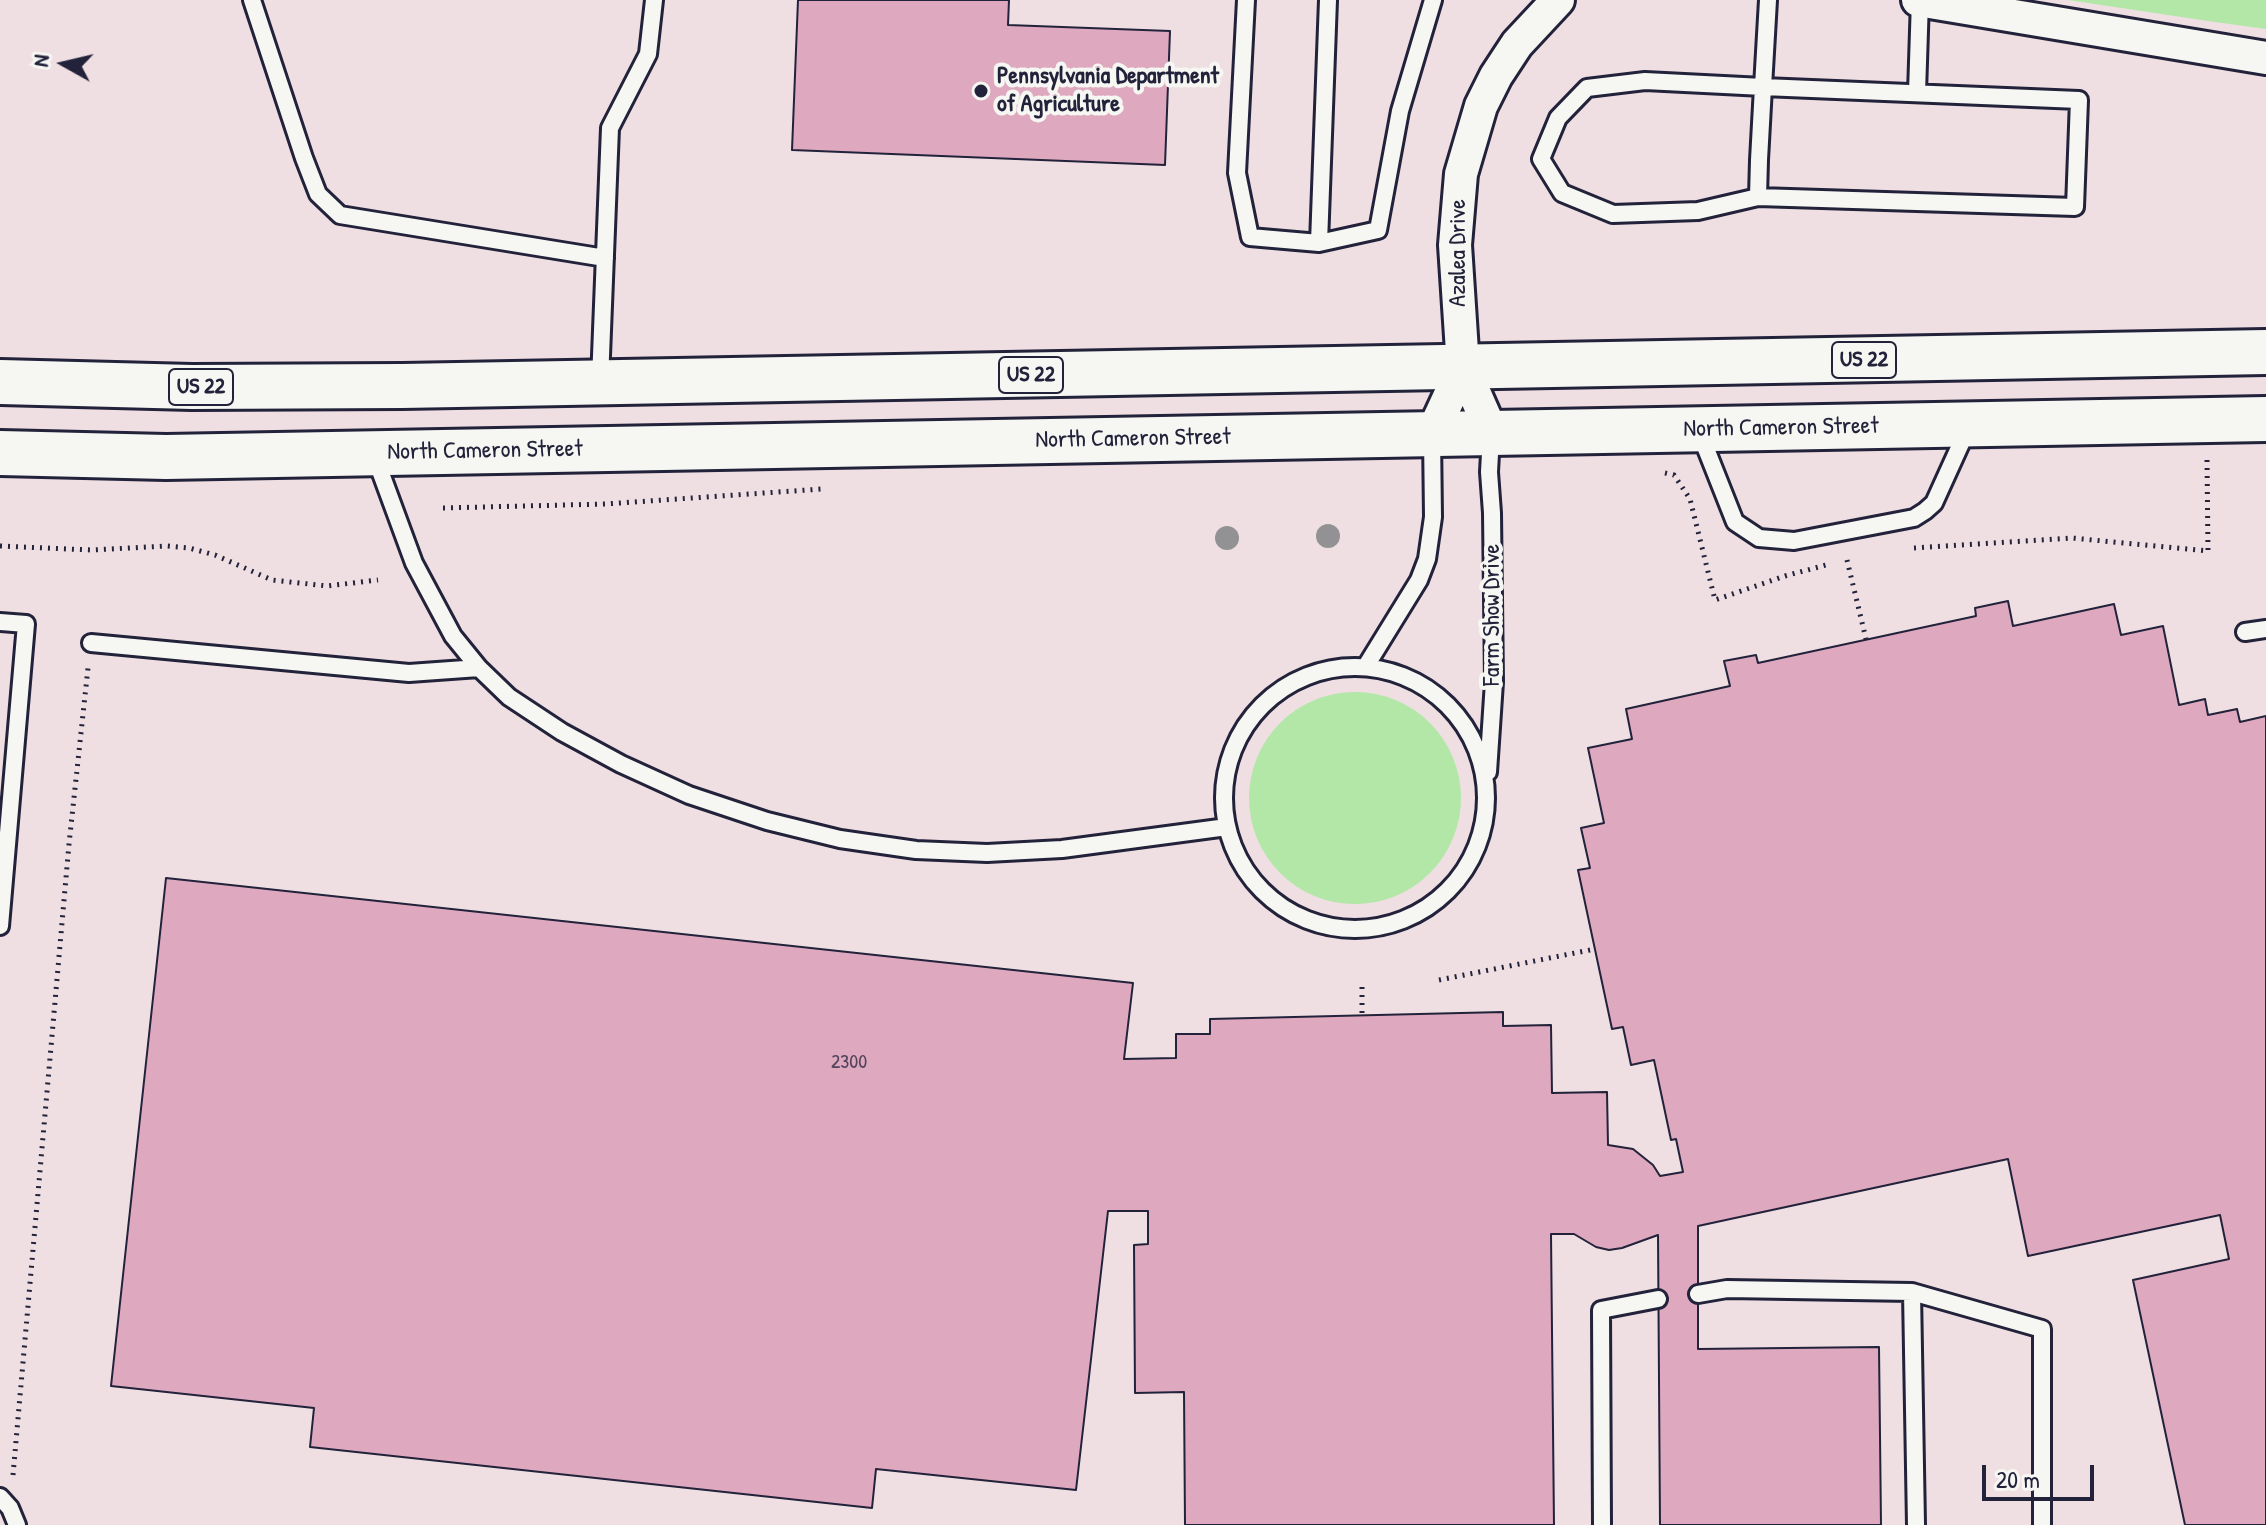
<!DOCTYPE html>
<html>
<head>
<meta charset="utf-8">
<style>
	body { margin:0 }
	#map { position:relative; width:2266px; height:1525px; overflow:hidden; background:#efdfe2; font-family:"Patrick Hand",sans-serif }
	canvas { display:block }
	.north { position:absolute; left:24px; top:24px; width:80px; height:80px; -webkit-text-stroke:6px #f6f6f2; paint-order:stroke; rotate:278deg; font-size:22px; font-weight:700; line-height:32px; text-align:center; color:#22223b }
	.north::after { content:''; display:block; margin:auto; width:28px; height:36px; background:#22223b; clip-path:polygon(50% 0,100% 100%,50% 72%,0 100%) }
	.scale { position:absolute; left:1982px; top:1465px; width:112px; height:36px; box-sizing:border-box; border:4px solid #22223b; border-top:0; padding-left:10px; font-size:24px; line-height:28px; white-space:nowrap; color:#22223b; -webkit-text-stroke:6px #f6f6f2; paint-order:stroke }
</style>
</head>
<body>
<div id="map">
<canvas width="2266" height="1525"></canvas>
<div class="north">N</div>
<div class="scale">20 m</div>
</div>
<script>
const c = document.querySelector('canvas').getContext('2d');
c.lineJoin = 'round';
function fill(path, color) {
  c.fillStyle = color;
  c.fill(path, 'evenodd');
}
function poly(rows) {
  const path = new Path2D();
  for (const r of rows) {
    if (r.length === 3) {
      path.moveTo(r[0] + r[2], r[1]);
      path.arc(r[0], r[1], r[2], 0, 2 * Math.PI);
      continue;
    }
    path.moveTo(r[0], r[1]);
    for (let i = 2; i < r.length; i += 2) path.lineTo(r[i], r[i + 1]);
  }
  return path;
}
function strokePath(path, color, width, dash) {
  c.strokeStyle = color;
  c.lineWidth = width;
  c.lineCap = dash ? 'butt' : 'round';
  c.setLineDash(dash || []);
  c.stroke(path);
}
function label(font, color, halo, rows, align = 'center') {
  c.font = font + ' "Patrick Hand",sans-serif';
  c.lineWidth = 8;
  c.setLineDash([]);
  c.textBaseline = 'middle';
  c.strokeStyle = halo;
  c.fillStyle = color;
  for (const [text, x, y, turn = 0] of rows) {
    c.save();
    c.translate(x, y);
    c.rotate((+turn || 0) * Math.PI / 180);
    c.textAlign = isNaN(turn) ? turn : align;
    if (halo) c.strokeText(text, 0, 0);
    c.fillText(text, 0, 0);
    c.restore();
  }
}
const green = poly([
	[2068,0,2266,0,2266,29,2208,21],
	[1355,798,106]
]);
const building = poly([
	[798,0,1009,0,1008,25,1170,31,1165,165,792,150,798,0],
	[2008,601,2013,626,2114,604,2121,635,2163,626,2179,705,2205,699,2208,715,2237,709,2240,722,2266,716,2266,1525,2185,1525,2133,1280,2229,1259,2220,1215,2028,1256,2008,1159,1698,1226,1698,1349,1879,1347,1881,1525,1660,1525,1658,1235,1622,1248,1609,1250,1596,1247,1574,1234,1551,1234,1554,1525,1185,1525,1184,1392,1135,1393,1134,1245,1148,1244,1148,1211,1108,1211,1076,1490,876,1469,872,1508,310,1447,314,1408,111,1386,166,878,1133,983,1124,1059,1176,1058,1176,1034,1210,1034,1210,1019,1503,1012,1503,1026,1551,1025,1552,1093,1607,1092,1608,1145,1633,1149,1653,1165,1660,1176,1683,1172,1676,1139,1671,1140,1654,1060,1631,1065,1623,1027,1612,1029,1578,870,1590,868,1581,828,1604,823,1588,748,1632,739,1626,709,1730,686,1724,661,1756,655,1758,663,1976,616,1975,608,2008,601]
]);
const path = poly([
	[1665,473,1674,475,1690,499,1715,600,1785,576,1826,565],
	[443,508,605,504,822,489],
	[0,546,91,550,167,546,189,548,215,555,272,580,327,586,378,580],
	[1914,548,2072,538,2208,551,2207,460],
	[1847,560,1866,639],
	[1439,980,1595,949],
	[1362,987,1362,1015],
	[13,1475,69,844,88,668]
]);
const lane = poly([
	[252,0,304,158,318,194,340,215,605,258],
	[1246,0,1237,173,1250,237,1319,243,1378,230,1400,111,1433,0],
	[1917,93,1920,0],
	[1758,197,2075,207,2079,100,1763,87,1645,81,1587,88,1558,118,1541,159,1562,193,1613,214,1698,211,1758,197,1759,160,1763,87,1768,0],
	[1319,243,1328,0],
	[600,381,610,128,648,54,654,0],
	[1699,431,1735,522,1759,538,1794,541,1914,518,1925,511,1934,503,1968,428],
	[375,457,414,563,453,636,479,668,509,697,562,732,621,764,689,795,767,821,840,839,916,850,987,853,1062,849,1227,827],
	[0,622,26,624,0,926],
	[2245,632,2266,629],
	[91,643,409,673,479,668],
	[1366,666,1419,580,1427,559,1433,517,1432,435],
	[1355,798,131],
	[1488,772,1494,682,1492,513,1489,472,1491,435],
	[1698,1294,1727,1289,1912,1292],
	[0,1497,10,1508,17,1525],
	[1602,1525,1601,1310,1658,1299],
	[1916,1525,1912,1292,2042,1329,2042,1525]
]);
const street = poly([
	[1918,0,2266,58],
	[1492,433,1463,367,1455,245,1461,174,1481,106,1496,76,1517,44,1558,0],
	[1432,434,1463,367]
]);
const highway = poly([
	[0,382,192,387,402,386,2266,352],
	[0,453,166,457,2266,419]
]);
const trees = [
	[1328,536],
	[1227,538]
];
const markers = [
	[981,91,8,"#22223b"]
];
const numberNames = [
	["2300",849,1063]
];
const shields = [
	[1864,360,64],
	[1031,375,64],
	[201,387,64]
];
const shieldNames = [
	["US 22",1864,360],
	["US 22",1031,375],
	["US 22",201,387]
];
const poiNames = [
	["Pennsylvania Department",997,77],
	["of Agriculture",997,105]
];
const streetNames = [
	["Azalea Drive",1459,253,-90],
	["North Cameron Street",1781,428,-1],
	["North Cameron Street",1133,439,-1],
	["North Cameron Street",485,451,-1],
	["Farm Show Drive",1493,615,-90]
];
fill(green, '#b3e7a8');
fill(building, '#dea8be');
strokePath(building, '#22223b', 2);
strokePath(lane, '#22223b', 22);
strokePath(street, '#22223b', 38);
strokePath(highway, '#22223b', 50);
strokePath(path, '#22223b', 5, [2, 6]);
strokePath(lane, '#f6f6f2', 16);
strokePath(street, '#f6f6f2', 32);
strokePath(highway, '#f6f6f2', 44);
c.fillStyle = '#929295';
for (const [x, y] of trees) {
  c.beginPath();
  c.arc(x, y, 12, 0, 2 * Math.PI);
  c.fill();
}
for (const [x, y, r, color] of markers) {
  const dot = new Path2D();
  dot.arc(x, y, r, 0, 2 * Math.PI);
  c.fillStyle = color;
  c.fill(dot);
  strokePath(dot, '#f6f6f2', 3);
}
label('20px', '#51445c', null, numberNames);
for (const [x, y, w] of shields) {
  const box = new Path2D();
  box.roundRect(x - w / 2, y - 18, w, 36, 6);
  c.fillStyle = '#f6f6f2';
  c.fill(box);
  strokePath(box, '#22223b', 2);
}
label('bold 22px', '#22223b', null, shieldNames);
label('bold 24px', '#22223b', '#f6f6f2', poiNames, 'left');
label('24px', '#22223b', '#f6f6f2', streetNames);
</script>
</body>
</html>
